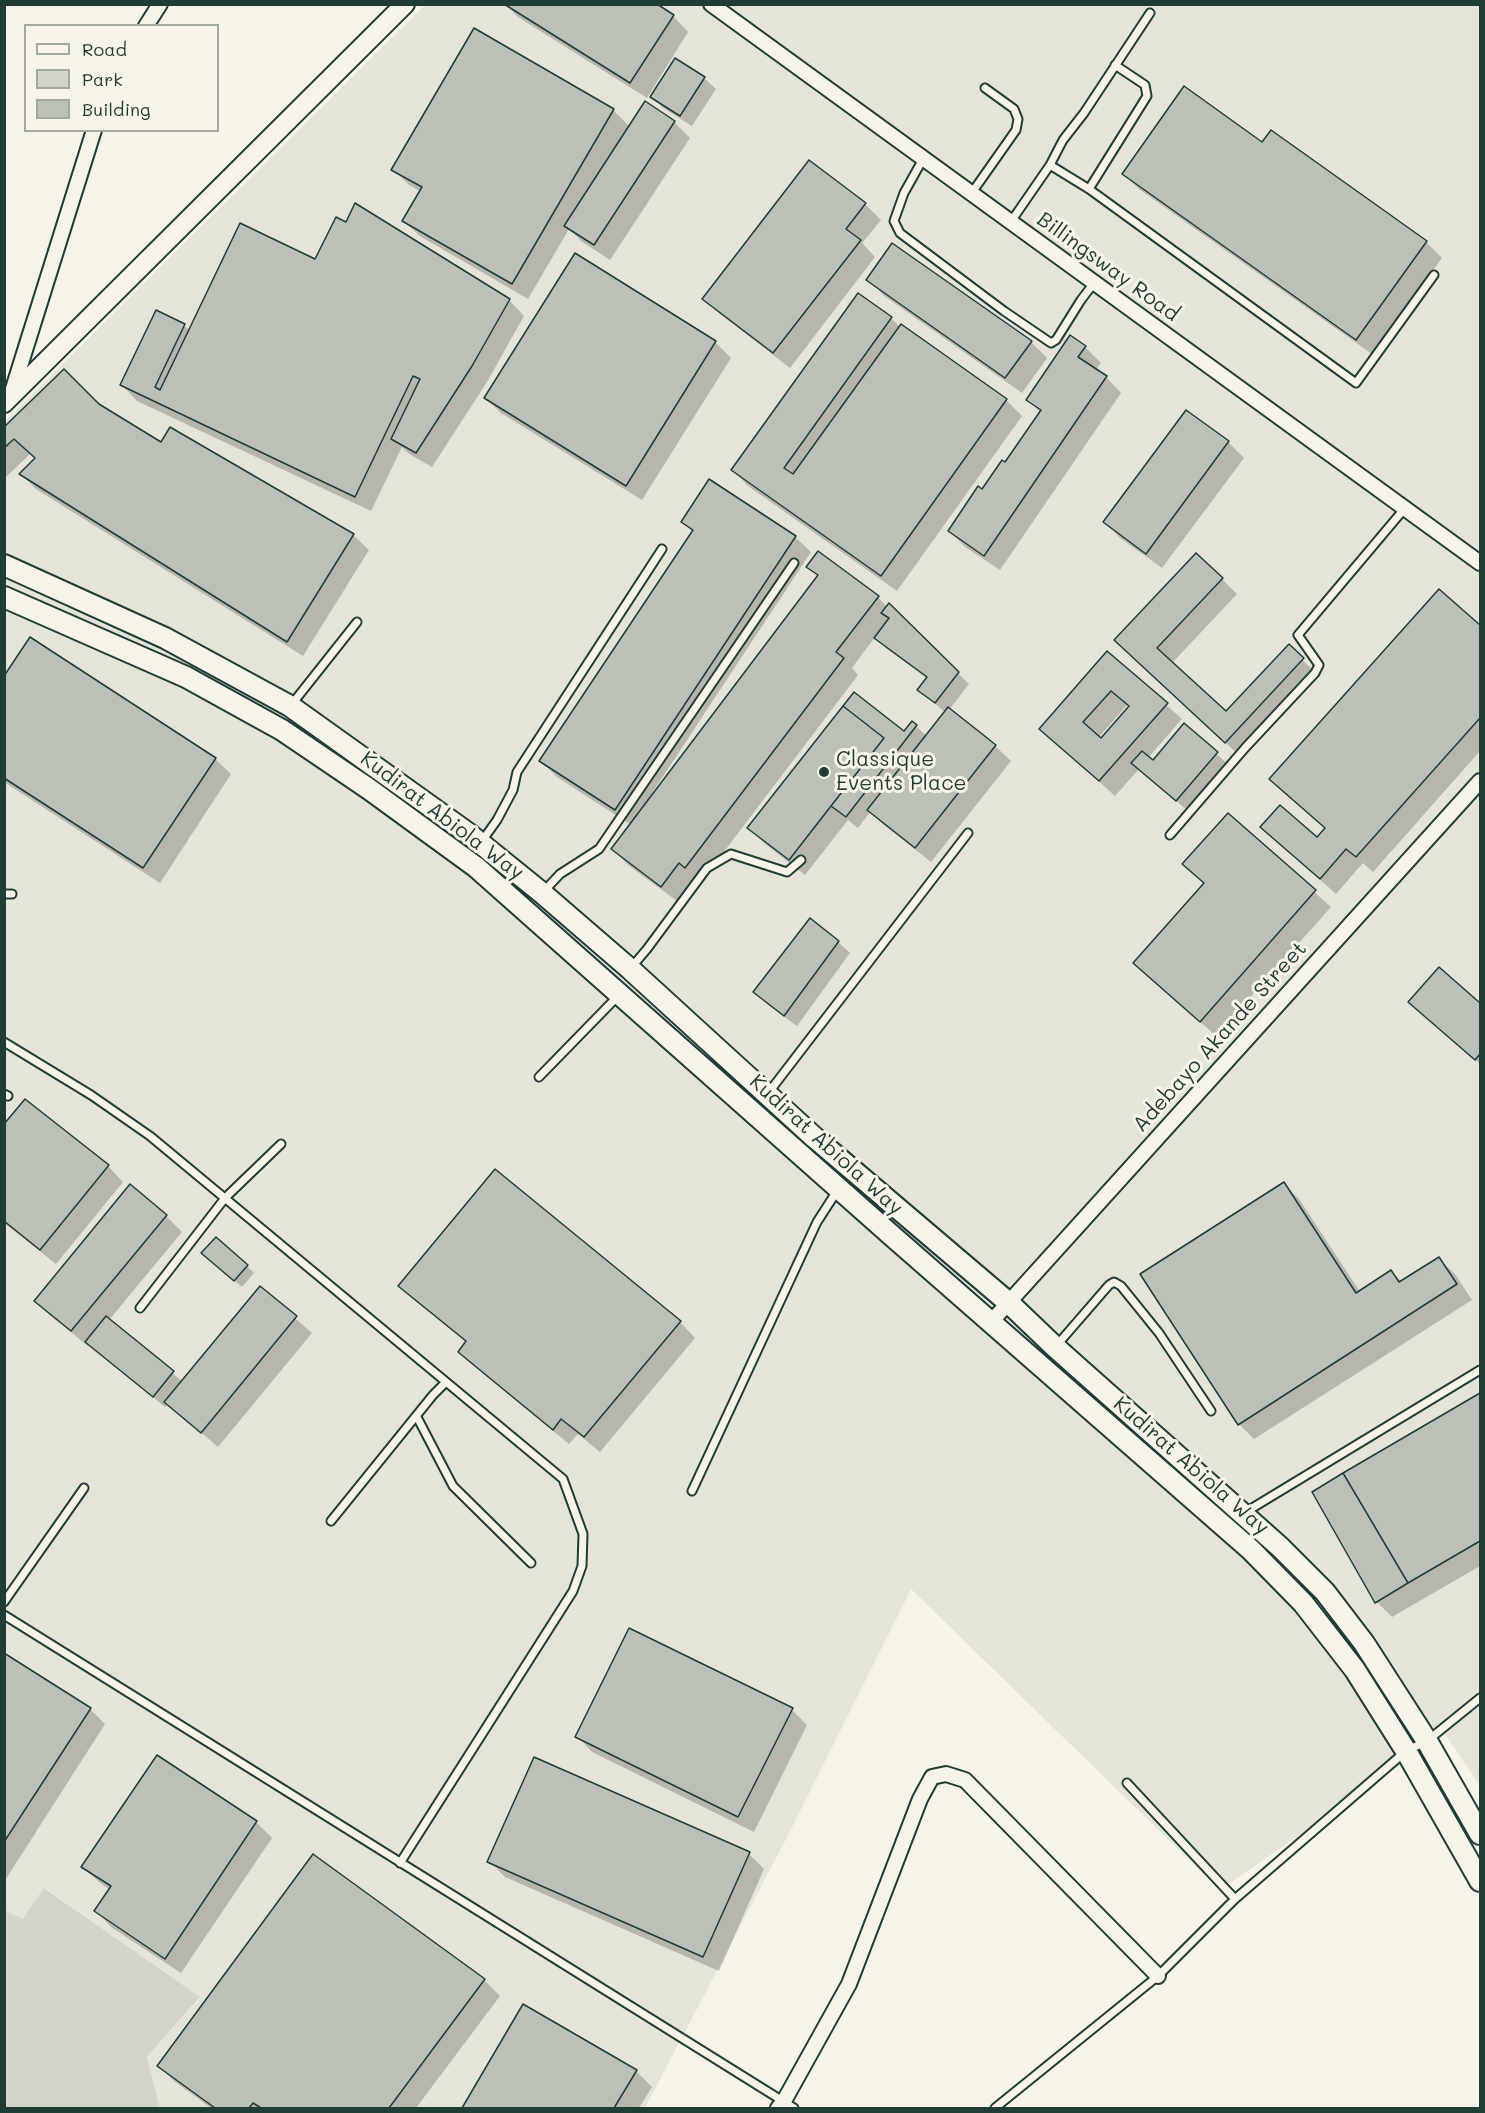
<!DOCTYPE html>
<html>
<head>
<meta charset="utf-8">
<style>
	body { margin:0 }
	#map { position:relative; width:1485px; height:2113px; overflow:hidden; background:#f7f3e8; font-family:Mali,sans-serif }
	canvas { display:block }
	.frame { position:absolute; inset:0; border:6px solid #1f3d34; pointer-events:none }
	.legend { position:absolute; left:24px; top:24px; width:195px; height:108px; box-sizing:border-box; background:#f7f3e8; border:2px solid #a1aaa0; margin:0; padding:8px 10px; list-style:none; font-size:18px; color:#1f3d34 }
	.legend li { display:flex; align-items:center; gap:12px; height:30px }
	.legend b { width:30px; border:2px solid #a1aaa0 }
</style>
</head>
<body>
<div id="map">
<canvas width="1485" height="2113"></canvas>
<div class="frame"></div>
<ul class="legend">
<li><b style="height:8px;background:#f7f3e8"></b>Road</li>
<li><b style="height:16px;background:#d3d5ca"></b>Park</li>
<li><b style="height:16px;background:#bbc1b6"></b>Building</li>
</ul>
</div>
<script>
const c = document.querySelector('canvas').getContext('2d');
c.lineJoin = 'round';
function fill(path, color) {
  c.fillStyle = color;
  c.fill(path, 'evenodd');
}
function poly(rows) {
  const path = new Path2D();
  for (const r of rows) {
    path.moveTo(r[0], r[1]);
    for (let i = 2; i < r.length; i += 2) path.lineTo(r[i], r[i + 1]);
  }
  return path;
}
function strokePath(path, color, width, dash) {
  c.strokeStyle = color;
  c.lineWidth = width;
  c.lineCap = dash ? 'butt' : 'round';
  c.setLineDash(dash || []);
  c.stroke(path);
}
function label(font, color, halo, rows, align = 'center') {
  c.font = font + ' Mali,sans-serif';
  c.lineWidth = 6;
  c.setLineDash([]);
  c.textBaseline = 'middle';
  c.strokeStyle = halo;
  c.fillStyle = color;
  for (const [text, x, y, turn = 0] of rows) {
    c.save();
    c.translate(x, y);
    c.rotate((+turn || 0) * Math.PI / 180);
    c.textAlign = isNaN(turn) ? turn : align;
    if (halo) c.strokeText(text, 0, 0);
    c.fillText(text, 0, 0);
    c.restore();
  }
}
const built = poly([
	[425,5,1480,5,1480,1786,1445,1734,1220,1890,911,1589,786,1839,645,2108,160,2108,147,2057,200,1998,45,1888,21,1919,5,1910,5,421]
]);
const green = poly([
	[44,1888,200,1997,147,2057,160,2108,5,2108,5,1910,22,1919]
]);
const shadow = poly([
	[505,4,673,16,688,32,647,98,518,17],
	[704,78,716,89,692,126,663,108,652,96],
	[613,110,630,127,674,122,690,138,610,260,581,241,569,229,528,299,420,236,404,221,421,192,409,185,393,169],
	[1263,144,1426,242,1442,258,1372,354,1139,189,1123,173],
	[865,204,881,220,862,243,875,257,790,368,720,314,704,298],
	[893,245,1031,342,1047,358,1022,393,883,295,868,279],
	[575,255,715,342,731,358,642,500,501,413,486,398],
	[316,261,509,300,524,316,487,382,432,467,409,454,402,447,371,511,137,401,122,385,184,325,190,331],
	[858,295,891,318,900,327,901,326,1006,400,1022,416,897,591,748,486,733,470],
	[1085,347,1101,363,1095,370,1106,377,1121,393,1000,570,965,547,950,531,1006,464,1041,413,1028,400],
	[1186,412,1228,442,1244,458,1162,568,1120,538,1105,522],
	[4,429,161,444,353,535,369,550,303,656,36,489,21,474,36,459,30,454,4,479],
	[709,481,795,537,811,552,652,793,654,794,818,577,808,566,878,597,887,607,889,605,969,684,949,710,995,746,1011,761,931,862,884,825,870,812,858,828,848,820,805,875,765,844,749,828,905,733,912,723,927,736,946,713,919,690,928,679,887,649,875,637,852,668,858,675,701,882,695,877,677,901,628,865,613,849,631,825,557,777,541,761,693,532,682,522],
	[1222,579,1237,594,1172,663,1226,713,1289,647,1318,675,1241,757,1132,656],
	[1439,591,1480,627,1480,751,1373,872,1363,863,1336,894,1278,842,1317,839,1326,829,1287,795],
	[1108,653,1182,719,1148,758,1153,762,1184,725,1229,765,1188,811,1139,769,1115,796,1041,729],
	[1127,705,1130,707,1101,740,1098,738],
	[4,679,215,759,231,774,160,883,4,782],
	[1228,815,1331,907,1216,1036,1135,963,1205,885,1184,864],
	[810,920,838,942,850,953,797,1026,767,1004,755,992],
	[1439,969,1480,1005,1480,1064,1422,1013],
	[4,1127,108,1166,123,1182,56,1264,4,1223],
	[1284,1184,1299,1199,1360,1292,1391,1272,1402,1282,1439,1259,1455,1274,1472,1300,1254,1439,1239,1424],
	[130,1186,166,1216,182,1232,109,1320,183,1382,260,1288,312,1333,218,1447,168,1404,165,1407,89,1344,88,1346,51,1316,36,1301],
	[211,1260,247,1266,254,1273,242,1287],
	[400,1285,680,1322,695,1338,600,1452,578,1434,569,1444,475,1367,460,1352,467,1343,416,1301],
	[1480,1395,1480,1566,1392,1617,1377,1602,1314,1492],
	[4,1655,90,1709,105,1724,4,1882],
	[792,1710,807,1725,754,1832,592,1752,577,1736],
	[157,1757,256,1822,272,1838,181,1973,111,1927,96,1911,110,1890,99,1882,83,1867],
	[749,1854,764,1869,719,1971,505,1877,489,1861],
	[314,1856,484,1980,500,1996,416,2108,211,2108,174,2081,159,2066],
	[523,2006,636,2071,652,2087,639,2108,463,2108]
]);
const building = poly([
	[504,4,657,4,674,15,630,83,504,4],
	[474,28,614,109,512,284,402,221,422,187,391,170,474,28],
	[675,58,705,77,680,116,650,97,675,58],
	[1184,86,1262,142,1271,130,1427,241,1356,340,1122,174,1184,86],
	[645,101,675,121,594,245,564,226,645,101],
	[809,160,866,203,846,229,861,240,773,353,702,299,809,160],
	[355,203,510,299,472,366,416,453,391,439,420,379,413,376,355,497,120,385,156,310,185,324,155,387,160,390,240,223,315,259,336,217,346,222,355,203],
	[892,243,1032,341,1005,378,866,280,892,243],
	[575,253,716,341,626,486,484,398,575,253],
	[858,293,892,317,784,468,793,474,901,324,1007,399,881,576,731,470,858,293],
	[1070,335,1086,346,1078,357,1107,376,984,556,948,531,978,486,982,489,1002,460,1005,462,1041,410,1026,400,1070,335],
	[64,369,99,404,161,442,170,427,354,534,287,642,19,474,35,458,14,439,4,448,4,427,64,369],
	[1186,410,1229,441,1146,554,1103,522,1186,410],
	[709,479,796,536,615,810,539,761,693,530,681,522,709,479],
	[818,551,879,596,836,652,844,658,685,868,679,863,661,887,611,849,818,575,806,567,818,551],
	[1196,553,1223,578,1157,648,1226,711,1289,644,1304,658,1225,743,1114,640,1196,553],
	[1439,589,1480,625,1480,718,1356,857,1346,849,1320,879,1260,827,1280,805,1317,837,1325,828,1269,779,1439,589],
	[889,603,959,672,935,703,917,690,927,677,874,638,889,618,881,613,889,603],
	[30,637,216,758,143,868,4,778,4,676,30,637],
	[1107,651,1168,703,1099,781,1039,729,1107,651],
	[1111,691,1129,706,1101,738,1083,722,1111,691],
	[854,692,904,731,912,721,917,725,846,817,831,806,884,738,843,706,854,692],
	[843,706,884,738,789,860,747,828,843,706],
	[948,707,996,745,915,848,867,810,948,707],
	[1184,723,1218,752,1176,801,1131,763,1142,751,1153,760,1184,723],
	[1228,813,1316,890,1200,1022,1133,963,1204,883,1182,864,1228,813],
	[810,918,839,941,784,1016,753,992,810,918],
	[1439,967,1480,1003,1480,1054,1475,1060,1408,1002,1439,967],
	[25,1099,109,1165,40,1250,4,1221,4,1124,25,1099],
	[495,1169,681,1321,584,1437,561,1419,553,1430,458,1352,466,1341,398,1286,495,1169],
	[1284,1182,1356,1293,1391,1270,1399,1282,1439,1257,1457,1284,1238,1425,1140,1274,1284,1182],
	[130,1184,167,1215,71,1331,34,1301,130,1184],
	[216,1237,248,1265,234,1281,201,1253,216,1237],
	[260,1286,297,1316,201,1433,164,1402,260,1286],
	[106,1316,174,1371,153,1397,85,1342,106,1316],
	[1480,1393,1480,1541,1408,1583,1343,1473,1480,1393],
	[1343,1473,1408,1583,1375,1603,1312,1492,1343,1473],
	[629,1628,793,1708,738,1817,575,1737,629,1628],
	[4,1653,91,1708,4,1842,4,1653],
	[157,1755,257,1821,165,1959,94,1911,111,1886,81,1867,157,1755],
	[534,1757,750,1852,703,1957,487,1862,534,1757],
	[313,1854,485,1979,389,2108,261,2108,253,2103,249,2108,215,2108,157,2066,313,1854],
	[523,2004,637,2070,614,2108,462,2108,523,2004]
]);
const service = poly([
	[923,159,904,193,894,221,900,233,1004,311,1051,343,1056,340,1081,300,1094,283],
	[1050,165,1089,189,1356,383,1434,275],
	[1089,189,1147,96,1145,85,1115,65],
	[971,194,1016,130,1018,119,1014,109,985,88],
	[1010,223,1050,165,1063,140,1084,113,1150,13],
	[292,704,357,622],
	[1170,835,1245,748,1315,673,1319,665,1298,635,1405,508],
	[482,841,497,820,513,790,517,772,662,549],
	[544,891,560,874,599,849,794,563],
	[4,894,12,894],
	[630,969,647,949,707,868,731,854,787,872,801,860],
	[4,1042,91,1095,150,1136,563,1479,583,1534,582,1566,573,1591,400,1863],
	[539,1077,618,996],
	[769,1092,968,833],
	[4,1094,8,1096],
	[140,1308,225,1198,281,1144],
	[1057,1345,1109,1285,1114,1282,1121,1286,1159,1333,1211,1411],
	[417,1417,453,1486,531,1563],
	[692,1491,817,1222,837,1191],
	[1244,1513,1480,1370],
	[331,1521,433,1395,446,1382],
	[4,1602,84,1488],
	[4,1615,794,2108],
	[1127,1783,1235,1899],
	[995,2108,1158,1976,1235,1899,1406,1751,1427,1741,1480,1698]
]);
const minor = poly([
	[711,4,1480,563],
	[146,26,160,4],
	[11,395,94,130],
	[991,1322,1480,781],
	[778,2108,784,2101,849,1984,920,1799,932,1777,946,1774,965,1780,1158,1976]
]);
const tertiary = poly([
	[4,403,405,4]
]);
const secondary = poly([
	[4,565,165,638,290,706,469,834,542,893,630,969,815,1138,1009,1303,1055,1347,1280,1547,1325,1592,1364,1643,1427,1741,1480,1834],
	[4,597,186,677,282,730,369,789,476,867,890,1234,1251,1550,1303,1603,1355,1670,1406,1751,1480,1881]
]);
const markers = [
	[824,772,6,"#1f3d34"]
];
const streetNames = [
	["Billingsway Road",1108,267,36],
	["Kudirat Abiola Way",442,816,37],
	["Adebayo Akande Street",1220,1037,-48],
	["Kudirat Abiola Way",826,1145,42],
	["Kudirat Abiola Way",1191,1466,41]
];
const poiNames = [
	["Classique",836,760],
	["Events Place",836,784]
];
fill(built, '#e5e4d9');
fill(green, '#d3d5ca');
fill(shadow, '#0003');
fill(building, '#bbc1b6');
strokePath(building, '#1f3d34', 1.5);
strokePath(service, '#1f3d34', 11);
strokePath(minor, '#1f3d34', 18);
strokePath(tertiary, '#1f3d34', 22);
strokePath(secondary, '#1f3d34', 24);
strokePath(service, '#f7f3e8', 7);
strokePath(minor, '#f7f3e8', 14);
strokePath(tertiary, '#f7f3e8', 18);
strokePath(secondary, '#f7f3e8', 20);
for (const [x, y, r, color] of markers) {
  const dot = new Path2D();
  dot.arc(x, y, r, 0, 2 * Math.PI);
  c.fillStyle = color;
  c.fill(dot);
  strokePath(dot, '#f7f3e8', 2);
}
label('21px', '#1f3d34', '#f7f3e8', streetNames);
label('21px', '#1f3d34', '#f7f3e8', poiNames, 'left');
</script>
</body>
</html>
